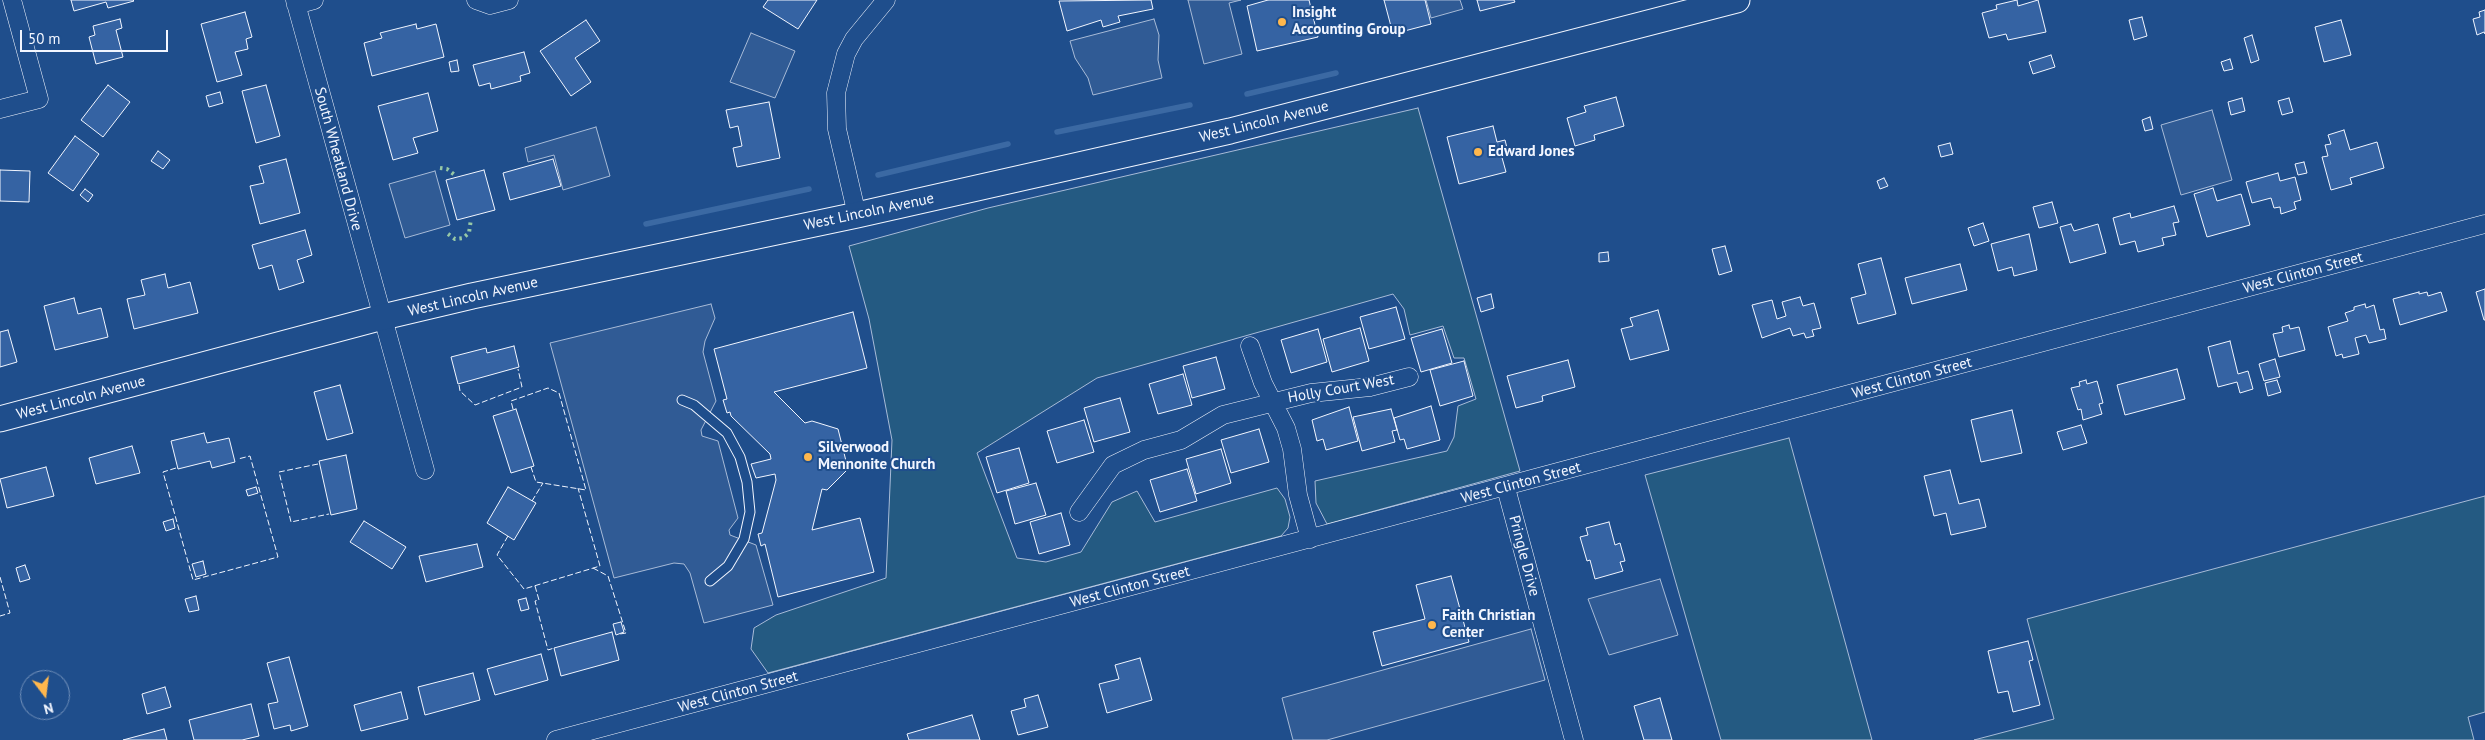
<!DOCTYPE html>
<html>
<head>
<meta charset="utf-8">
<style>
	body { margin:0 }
	#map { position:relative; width:2485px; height:740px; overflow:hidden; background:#1f4e8c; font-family:"PT Sans",sans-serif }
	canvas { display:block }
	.north { position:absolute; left:20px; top:670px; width:50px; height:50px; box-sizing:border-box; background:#1f4e8c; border:1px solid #7391ba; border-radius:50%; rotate:165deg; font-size:14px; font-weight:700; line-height:20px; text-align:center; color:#f2f6ff }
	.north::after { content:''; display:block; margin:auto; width:18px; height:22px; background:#ffb74d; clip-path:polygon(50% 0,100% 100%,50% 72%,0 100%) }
	.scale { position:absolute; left:20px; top:30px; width:148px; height:22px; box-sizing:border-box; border:2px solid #f2f6ff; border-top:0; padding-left:6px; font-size:15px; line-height:18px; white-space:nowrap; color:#f2f6ff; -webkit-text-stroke:4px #1f4e8c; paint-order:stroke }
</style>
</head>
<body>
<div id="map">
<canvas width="2485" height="740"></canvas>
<div class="north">N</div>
<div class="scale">50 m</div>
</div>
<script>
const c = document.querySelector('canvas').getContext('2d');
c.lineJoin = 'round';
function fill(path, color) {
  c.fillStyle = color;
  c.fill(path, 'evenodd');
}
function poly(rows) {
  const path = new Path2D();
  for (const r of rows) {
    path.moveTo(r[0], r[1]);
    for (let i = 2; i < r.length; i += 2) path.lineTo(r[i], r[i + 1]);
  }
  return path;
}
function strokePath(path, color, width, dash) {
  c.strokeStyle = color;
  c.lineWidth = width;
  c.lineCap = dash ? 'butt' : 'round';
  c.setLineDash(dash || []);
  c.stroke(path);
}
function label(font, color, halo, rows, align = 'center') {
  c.font = font + ' "PT Sans",sans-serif';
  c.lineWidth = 4;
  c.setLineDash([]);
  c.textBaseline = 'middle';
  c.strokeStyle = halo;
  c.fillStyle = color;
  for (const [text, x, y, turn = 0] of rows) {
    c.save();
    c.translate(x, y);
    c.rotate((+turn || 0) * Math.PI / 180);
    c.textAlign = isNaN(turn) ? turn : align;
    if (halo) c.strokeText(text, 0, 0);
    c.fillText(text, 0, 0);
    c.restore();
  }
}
const green = poly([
	[1418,108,1520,471,1327,524,1316,503,1315,481,1447,451,1454,437,1458,406,1476,399,1464,358,1454,358,1443,326,1410,335,1404,309,1393,294,1097,378,977,453,1017,558,1046,562,1081,552,1112,502,1137,491,1155,522,1277,488,1285,499,1290,517,1288,528,1281,536,768,673,751,649,754,628,776,615,886,578,892,440,869,319,849,246,988,208,1418,108],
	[1789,438,1872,740,1721,740,1645,475,1789,438],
	[2485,496,2485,712,2468,717,2474,740,1974,740,2054,719,2027,619,2485,496]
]);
const parking = poly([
	[1188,0,1241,0,1229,3,1242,54,1204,64,1188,0],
	[1426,0,1460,0,1463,9,1431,18,1426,0],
	[1154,19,1159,35,1158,60,1162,78,1093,95,1088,78,1075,58,1070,41,1154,19],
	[751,33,795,51,775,98,730,82,751,33],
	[2212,110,2232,180,2181,195,2161,125,2212,110],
	[596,127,610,176,563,190,554,155,528,162,525,148,596,127],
	[435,171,450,225,405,238,389,184,435,171],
	[711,304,715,318,705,341,703,352,716,401,701,430,702,436,718,441,738,518,729,530,730,535,756,545,773,605,704,623,690,573,684,564,674,563,614,578,550,343,711,304],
	[1660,579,1678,635,1609,655,1588,599,1660,579],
	[1531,629,1545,680,1327,740,1293,740,1282,698,1531,629]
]);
const stream = poly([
	[1247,94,1336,73],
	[1057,132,1190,105],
	[878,175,1008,144],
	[646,224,809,189]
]);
const building = poly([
	[71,0,133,0,134,1,108,8,106,2,74,11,71,0],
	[768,0,817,0,798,29,763,7,768,0],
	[1151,0,1153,9,1118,16,1120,22,1103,27,1101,20,1067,31,1059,1,1151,0],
	[1268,0,1309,0,1318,37,1257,51,1247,6,1268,0],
	[1384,0,1425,0,1431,24,1393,34,1384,0],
	[1477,0,1514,0,1515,2,1480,11,1477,0],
	[2017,0,2018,6,2038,0,2046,32,2008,40,2006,34,1989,38,1982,13,1997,9,1996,5,2017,0],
	[2485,10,2485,34,2484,32,2477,35,2473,19,2480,17,2479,12,2485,10],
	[245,12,252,37,246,39,248,49,235,52,242,75,217,82,201,24,245,12],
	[2142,17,2147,36,2134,40,2129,20,2142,17],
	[120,19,122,28,116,30,123,57,96,64,89,37,95,35,93,26,120,19],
	[586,20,600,41,575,58,591,82,571,96,540,51,586,20],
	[2341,20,2351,55,2324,62,2315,27,2341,20],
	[416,24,417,29,436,24,444,57,372,76,364,43,382,38,380,33,416,24],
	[2252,35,2259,60,2251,63,2244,38,2252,35],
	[524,52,530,73,520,76,521,81,491,89,490,83,479,86,473,65,524,52],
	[2051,55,2055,67,2033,74,2029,62,2051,55],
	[2230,59,2233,69,2224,71,2221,62,2230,59],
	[457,60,459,71,451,72,449,62,457,60],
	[108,85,130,102,103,137,81,120,108,85],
	[266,85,280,136,256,143,242,91,266,85],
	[220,92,223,103,209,107,206,96,220,92],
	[428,93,438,131,413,138,418,153,393,160,378,106,428,93],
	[1616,97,1624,126,1594,135,1595,140,1575,146,1567,118,1586,112,1584,106,1616,97],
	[2242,98,2245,111,2231,115,2228,102,2242,98],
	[2289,98,2293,112,2282,115,2278,101,2289,98],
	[769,102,780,158,737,167,733,148,742,146,738,126,730,128,726,110,769,102],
	[2150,117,2153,129,2145,131,2142,120,2150,117],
	[1493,126,1497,142,1505,140,1508,152,1501,154,1506,172,1459,184,1447,137,1493,126],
	[2344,130,2350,150,2377,142,2384,168,2350,178,2352,184,2331,190,2322,157,2328,156,2325,145,2331,144,2328,135,2344,130],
	[75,136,99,154,73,191,48,173,75,136],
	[1950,143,1953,154,1941,157,1938,146,1950,143],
	[158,151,170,160,163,169,151,161,158,151],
	[286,159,300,213,260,224,250,186,264,183,259,166,286,159],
	[553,159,561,186,510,200,503,173,553,159],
	[2304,162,2307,173,2298,175,2295,164,2304,162],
	[0,170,30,171,29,202,0,201,0,170],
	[484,170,495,210,457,220,446,180,484,170],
	[2278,173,2280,181,2295,177,2301,200,2294,202,2296,209,2281,214,2280,207,2274,208,2271,198,2252,203,2246,182,2278,173],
	[1884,178,1888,186,1880,189,1877,181,1884,178],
	[2213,188,2217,201,2241,194,2250,225,2207,237,2194,194,2213,188],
	[85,189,93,195,88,202,80,195,85,189],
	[2052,202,2058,223,2039,228,2033,207,2052,202],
	[2174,206,2179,222,2173,223,2176,235,2162,238,2164,245,2138,252,2135,241,2120,245,2113,218,2130,213,2131,218,2174,206],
	[1983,223,1989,241,1974,246,1968,228,1983,223],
	[2071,224,2074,231,2098,224,2106,253,2070,263,2060,227,2071,224],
	[305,230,312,255,297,260,304,282,279,290,272,265,259,269,252,245,305,230],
	[2029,234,2037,270,2014,276,2012,267,1998,271,1991,244,2029,234],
	[1725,246,1732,271,1719,275,1712,249,1725,246],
	[1608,252,1609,261,1599,262,1599,253,1608,252],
	[1881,258,1896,314,1858,324,1851,298,1866,294,1858,264,1881,258],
	[1960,264,1967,290,1912,304,1905,278,1960,264],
	[165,274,168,288,190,282,198,313,134,329,127,299,145,295,141,280,165,274],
	[2485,289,2485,320,2484,320,2476,292,2485,289],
	[2419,292,2419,294,2427,292,2428,296,2441,292,2447,311,2400,325,2393,299,2419,292],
	[1491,294,1494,308,1481,312,1477,298,1491,294],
	[1800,297,1803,306,1814,303,1821,328,1812,330,1814,336,1806,338,1804,333,1793,336,1790,328,1762,338,1752,305,1772,300,1777,319,1786,316,1782,302,1800,297],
	[74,298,78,314,101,308,108,337,55,350,44,306,74,298],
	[2365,304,2366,308,2374,305,2380,330,2384,329,2386,339,2369,343,2366,335,2355,338,2359,354,2343,358,2342,354,2336,356,2328,327,2348,321,2345,313,2354,310,2354,307,2365,304],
	[1396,307,1405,339,1369,349,1360,317,1396,307],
	[1658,310,1669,350,1630,360,1621,329,1633,326,1630,318,1658,310],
	[853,312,867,368,774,392,805,423,812,421,838,429,848,469,827,490,822,489,812,530,860,518,874,572,778,597,765,544,761,546,758,534,762,533,776,480,775,474,756,478,751,464,771,459,770,454,731,416,730,412,727,413,723,400,727,399,714,349,853,312],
	[2289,325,2290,329,2299,327,2305,350,2279,357,2273,334,2283,332,2282,327,2289,325],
	[1360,328,1369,361,1332,372,1323,339,1360,328],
	[1318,329,1327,362,1291,373,1281,340,1318,329],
	[1442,329,1452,363,1421,372,1411,338,1442,329],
	[8,330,17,362,0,367,0,332,8,330],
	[2230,341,2238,374,2248,371,2253,389,2240,393,2237,382,2218,387,2208,347,2230,341],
	[514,346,519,367,458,384,451,357,486,348,487,353,514,346],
	[1216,357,1225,389,1192,398,1183,366,1216,357],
	[2275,359,2280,377,2264,381,2259,364,2275,359],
	[1568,360,1575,387,1542,396,1543,401,1516,408,1507,376,1568,360],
	[1464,361,1473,396,1440,406,1430,370,1464,361],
	[2177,369,2185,399,2125,415,2117,385,2177,369],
	[1183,374,1192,405,1158,414,1149,384,1183,374],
	[2086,380,2087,384,2097,381,2103,403,2099,404,2102,414,2083,420,2081,409,2078,410,2071,388,2080,386,2079,382,2086,380],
	[2277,380,2281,392,2268,396,2265,383,2277,380],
	[340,385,353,433,327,440,314,392,340,385],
	[1120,398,1130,432,1094,442,1084,408,1120,398],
	[1431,406,1440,440,1407,449,1404,439,1400,440,1394,418,1431,406],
	[1349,407,1358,441,1326,450,1323,439,1317,441,1312,420,1349,407],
	[516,409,534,466,511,473,493,416,516,409],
	[1391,409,1397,430,1392,431,1395,442,1362,451,1353,417,1391,409],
	[2012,410,2022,453,1981,462,1971,420,2012,410],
	[1084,420,1094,452,1057,463,1047,431,1084,420],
	[2081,425,2087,443,2063,450,2057,432,2081,425],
	[1259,429,1269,462,1231,473,1221,440,1259,429],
	[204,433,207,443,229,438,235,462,212,468,210,461,178,469,171,441,204,433],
	[132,446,140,473,96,484,89,458,132,446],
	[1019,448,1029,483,997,493,986,457,1019,448],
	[1221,449,1231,483,1196,494,1186,459,1221,449],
	[346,455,357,509,331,515,319,461,346,455],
	[46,467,54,496,7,508,0,479,46,467],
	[1187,469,1197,501,1160,512,1150,480,1187,469],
	[1950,470,1959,504,1979,499,1986,527,1951,535,1946,513,1934,516,1924,476,1950,470],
	[1036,483,1046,515,1015,524,1006,491,1036,483],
	[256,487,258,493,248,496,246,490,256,487],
	[508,487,536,503,514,540,487,523,508,487],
	[1061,513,1070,545,1039,554,1030,522,1061,513],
	[173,519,175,528,166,531,163,522,173,519],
	[364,521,406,547,392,569,350,542,364,521],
	[1609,522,1615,545,1620,543,1625,561,1620,562,1623,571,1595,579,1590,560,1587,561,1580,537,1588,535,1586,528,1609,522],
	[477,544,483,567,426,582,419,556,477,544],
	[203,561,206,574,196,577,192,564,203,561],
	[25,565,30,579,20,582,16,568,25,565],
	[1451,576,1469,642,1382,666,1373,632,1425,619,1416,585,1451,576],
	[196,596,199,610,189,612,185,599,196,596],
	[526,598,529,609,521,611,518,600,526,598],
	[621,622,624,632,616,635,613,624,621,622],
	[612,632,619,660,561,676,554,648,612,632],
	[2028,641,2033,660,2029,661,2040,705,2013,712,2008,691,1998,693,1988,651,2028,641],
	[541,654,548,680,495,695,487,669,541,654],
	[289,657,308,726,291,731,290,725,274,729,268,704,278,702,267,663,289,657],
	[1140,658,1152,700,1107,713,1099,684,1119,679,1115,665,1140,658],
	[473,673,480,700,425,715,418,687,473,673],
	[165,687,171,707,147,714,142,694,165,687],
	[401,692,408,719,361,731,354,705,401,692],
	[1038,695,1048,727,1018,735,1011,711,1026,707,1024,699,1038,695],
	[1660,698,1672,740,1644,740,1634,706,1660,698],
	[251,704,259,736,242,740,194,740,189,720,251,704],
	[972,715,980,740,909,740,907,734,972,715],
	[164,729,167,740,123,740,164,729]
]);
const lane = poly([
	[682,400,694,405,727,433,740,457,747,482,750,512,744,539,728,566,710,581]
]);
const street = poly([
	[295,0,425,470],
	[476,0,490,5,509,0],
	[296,5,314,0],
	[0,109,39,99,12,0],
	[857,215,837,129,836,93,846,54,854,39,886,0],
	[1250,346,1263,383,1286,428,1292,449,1298,495,1310,539],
	[1506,488,1574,740],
	[1079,512,1113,465,1144,450,1181,440,1223,415,1311,393,1370,387,1409,377],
	[556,740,2485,224]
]);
const secondary = poly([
	[0,419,383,317,472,296,857,215,1230,131,1737,0]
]);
const hedge = poly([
	[440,168,447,169,456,176],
	[448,234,455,239,463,238,469,233,471,219]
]);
const fence = poly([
	[459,385,460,391,475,405,522,387,518,369],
	[513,409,511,401,548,388,559,393,586,490,536,482,531,467],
	[318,464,279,472,291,522,329,514],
	[176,468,163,472,193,580,278,557,250,456,238,459],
	[532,501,543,483],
	[508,536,497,555,524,589,600,566,578,488],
	[593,568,608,576,626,633,620,634],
	[0,577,10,613,0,616],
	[535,586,539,600,535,601,548,650,554,648]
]);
const markers = [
	[1282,22,5,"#ffb74d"],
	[1478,152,5,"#ffb74d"],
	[808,457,5,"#ffb74d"],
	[1432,625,5,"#ffb74d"]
];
const poiNames = [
	["Insight",1292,13],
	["Accounting Group",1292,30],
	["Edward Jones",1488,152],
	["Silverwood",818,448],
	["Mennonite Church",818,465],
	["Faith Christian",1442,616],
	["Center",1442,633]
];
const streetNames = [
	["West Lincoln Avenue",1264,122,-14],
	["South Wheatland Drive",338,159,75],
	["West Lincoln Avenue",869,212,-12],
	["West Clinton Street",2303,273,-15],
	["West Lincoln Avenue",473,297,-13],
	["West Clinton Street",1912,378,-15],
	["Holly Court West",1341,389,-10],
	["West Lincoln Avenue",81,398,-15],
	["West Clinton Street",1521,483,-15],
	["Pringle Drive",1524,556,75],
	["West Clinton Street",1130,587,-15],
	["West Clinton Street",738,692,-15]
];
fill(green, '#245a82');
strokePath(green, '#a8bbd7', 1);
fill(parking, '#305b95');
strokePath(parking, '#a8bbd7', 1);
strokePath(stream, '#3b69a3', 5.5);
fill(building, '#3563a3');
strokePath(building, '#f2f6ff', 1);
strokePath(lane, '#f2f6ff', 11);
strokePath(street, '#f2f6ff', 19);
strokePath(secondary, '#f2f6ff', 27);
strokePath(lane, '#1f4e8c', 9);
strokePath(street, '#1f4e8c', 18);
strokePath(secondary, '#1f4e8c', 25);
strokePath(hedge, '#97c8a6', 4, [2.5, 4]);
strokePath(fence, '#f2f6ff', 1, [6, 2.5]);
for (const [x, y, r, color] of markers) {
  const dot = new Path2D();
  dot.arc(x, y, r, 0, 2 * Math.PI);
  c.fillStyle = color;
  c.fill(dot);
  strokePath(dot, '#1f4e8c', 2);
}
label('bold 15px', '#f2f6ff', '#1f4e8c', poiNames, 'left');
label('15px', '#f2f6ff', '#1f4e8c', streetNames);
</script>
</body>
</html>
